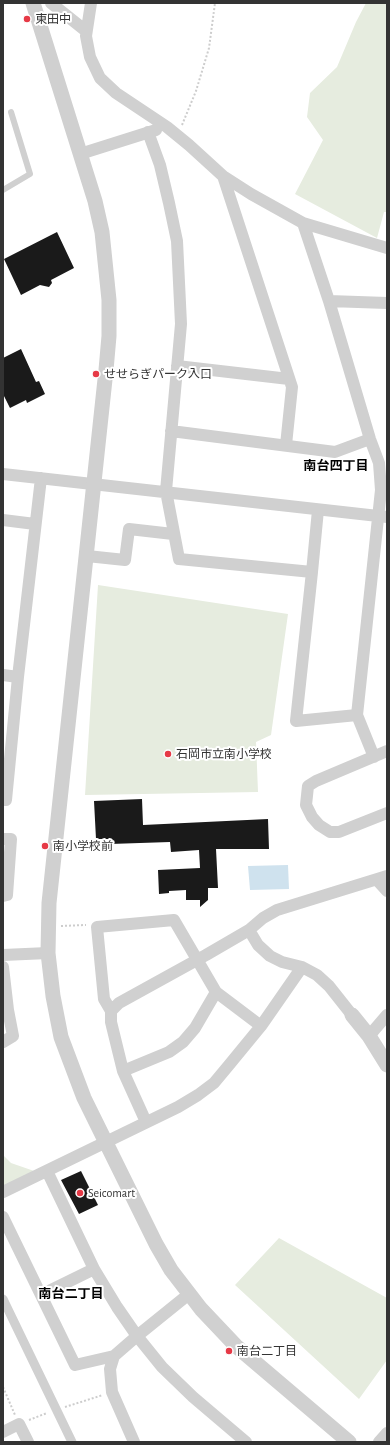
<!DOCTYPE html>
<html>
<head>
<meta charset="utf-8">
<style>
	body { margin:0 }
	#map { position:relative; width:390px; height:1445px; overflow:hidden; background:#fff; font-family:"Alegreya Sans",sans-serif }
	canvas { display:block }
	.frame { position:absolute; inset:0; border:4px solid #333; pointer-events:none }
</style>
</head>
<body>
<div id="map">
<canvas width="390" height="1445"></canvas>
<div class="frame"></div>
</div>
<script>
const c = document.querySelector('canvas').getContext('2d');
c.lineJoin = 'round';
function fill(path, color) {
  c.fillStyle = color;
  c.fill(path, 'evenodd');
}
function poly(rows) {
  const path = new Path2D();
  for (const r of rows) {
    path.moveTo(r[0], r[1]);
    for (let i = 2; i < r.length; i += 2) path.lineTo(r[i], r[i + 1]);
  }
  return path;
}
function strokePath(path, color, width, dash) {
  c.strokeStyle = color;
  c.lineWidth = width;
  c.lineCap = dash ? 'butt' : 'round';
  c.setLineDash(dash || []);
  c.stroke(path);
}
function label(font, color, halo, rows, align = 'center') {
  c.font = font + ' "Alegreya Sans","Noto Sans JP",sans-serif';
  c.lineWidth = 4;
  c.setLineDash([]);
  c.textBaseline = 'middle';
  c.strokeStyle = halo;
  c.fillStyle = color;
  for (const [text, x, y, turn = 0] of rows) {
    c.save();
    c.translate(x, y);
    c.rotate((+turn || 0) * Math.PI / 180);
    c.textAlign = isNaN(turn) ? turn : align;
    if (halo) c.strokeText(text, 0, 0);
    c.fillText(text, 0, 0);
    c.restore();
  }
}
const green = poly([
	[366,3,387,3,387,212,384,212,377,238,295,194,323,140,307,117,310,93,337,67,356,22],
	[98,585,288,614,271,735,256,742,258,792,85,795],
	[3,1155,11,1163,37,1172,3,1188],
	[279,1238,387,1298,387,1360,359,1399,235,1285]
]);
const water = poly([
	[288,865,289,889,250,890,248,866]
]);
const building = poly([
	[57,232,74,268,51,280,52,283,49,287,40,285,21,295,4,259],
	[21,349,36,382,39,381,45,394,27,403,26,400,10,408,3,394,3,358],
	[142,799,143,825,268,819,269,849,216,849,218,888,208,888,208,900,200,907,200,900,186,900,186,890,169,891,169,893,159,894,158,870,200,868,199,850,171,852,170,842,110,844,110,839,96,839,94,801],
	[81,1171,98,1205,79,1214,61,1180]
]);
const path = poly([
	[182,125,196,91,209,48,215,3],
	[61,926,86,925],
	[3,1387,15,1415],
	[65,1407,103,1395],
	[29,1420,47,1413]
]);
const service = poly([
	[3,190,30,174,11,112]
]);
const pedestrian = poly([
	[3,1299,72,1442]
]);
const minor = poly([
	[51,3,86,31],
	[91,3,86,36,90,57,100,78,116,93,167,127,189,145,223,176,251,194,303,223,387,248],
	[148,132,160,165,169,203,177,241,181,324,166,491,179,559,312,572,296,721,357,715],
	[80,154,156,130],
	[223,176,292,387,286,445],
	[303,223,329,301,370,439,379,463,381,490,357,715,374,757],
	[329,301,387,303],
	[177,366,289,379],
	[171,431,335,452,370,439],
	[3,474,387,517],
	[3,520,35,524],
	[87,556,125,560,129,529,173,534],
	[312,572,318,510],
	[3,675,18,677],
	[387,751,316,781,308,786,306,805,312,817,319,825,330,832,339,832,387,813],
	[3,800,6,800,18,677,41,478],
	[3,839,11,839,7,895,3,896],
	[377,880,387,891],
	[249,930,258,945,270,956,282,962,302,967,317,975,329,986,352,1015],
	[3,955,48,953],
	[3,967,8,1010,13,1036,3,1042],
	[111,1011,119,1003,206,955,249,930,263,918,277,910,387,876],
	[369,1036,387,1015],
	[123,1071,169,1052,183,1042,195,1028,216,992],
	[146,1122,123,1071,111,1022,111,1011,104,999,97,927,174,920,216,992,261,1026],
	[47,1171,94,1269,117,1307,137,1336,162,1367,193,1397,246,1442],
	[3,1192,178,1107,198,1095,214,1083,229,1065,261,1026,302,967],
	[3,1217,75,1365,114,1356],
	[41,1295,94,1269],
	[3,1432,19,1424,28,1442],
	[134,1442,112,1392,110,1369,114,1356,137,1336,189,1294],
	[379,1442,387,1433]
]);
const tertiary = poly([
	[33,3,95,201,102,232,109,300,109,336,106,370,49,903,48,953,53,996,61,1037,84,1098,156,1244,171,1270,201,1309,236,1346,349,1442],
	[352,1015,369,1036,387,1065]
]);
const markers = [
	[27,19,4,"#e63946"],
	[96,374,4,"#e63946"],
	[168,754,4,"#e63946"],
	[45,846,4,"#e63946"],
	[80,1193,4,"#e63946"],
	[229,1351,4,"#e63946"]
];
const poiNames = [
	["東田中",35,19],
	["せせらぎパーク入口",104,374],
	["石岡市立南小学校",176,754],
	["南小学校前",53,846],
	["Seicomart",88,1193],
	["南台二丁目",237,1351]
];
const neighbourhoodNames = [
	["南台四丁目",336,466],
	["南台二丁目",71,1294]
];
fill(green, '#e6ecdf');
fill(water, '#cfe2ee');
fill(building, '#1a1a1a');
strokePath(path, '#cdcdcd', 2, [2, 2]);
strokePath(service, '#d0d0d0', 6);
strokePath(pedestrian, '#d0d0d0', 9);
strokePath(minor, '#d0d0d0', 12);
strokePath(tertiary, '#d0d0d0', 15);
for (const [x, y, r, color] of markers) {
  const dot = new Path2D();
  dot.arc(x, y, r, 0, 2 * Math.PI);
  c.fillStyle = color;
  c.fill(dot);
  strokePath(dot, '#fff', 1.5);
}
label('12px', '#333', '#fff', poiNames, 'left');
label('bold 13px', '#000', '#fff', neighbourhoodNames);
</script>
</body>
</html>
